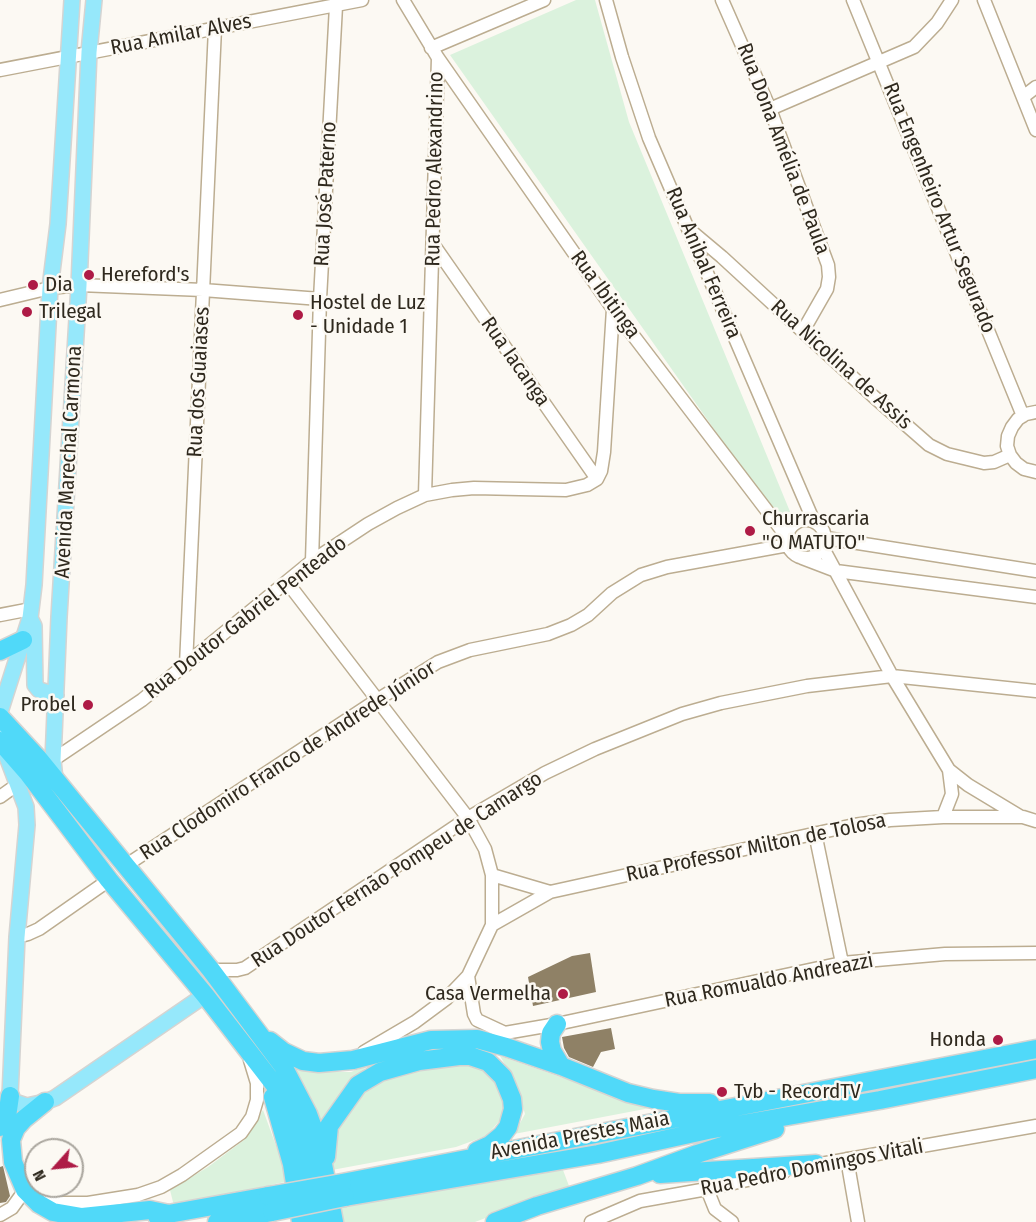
<!DOCTYPE html>
<html>
<head>
<meta charset="utf-8">
<style>
	body { margin:0 }
	#map { position:relative; width:1036px; height:1222px; overflow:hidden; background:#fcf9f3; font-family:"Fira Sans Condensed",sans-serif }
	canvas { display:block }
	.north { position:absolute; left:24px; top:1138px; width:60px; height:60px; box-sizing:border-box; background:#fcf9f3; border:2px solid #aaa69e; border-radius:50%; rotate:243deg; font-size:16px; font-weight:700; line-height:24px; text-align:center; color:#2f291e }
	.north::after { content:''; display:block; margin:auto; width:21px; height:27px; background:#ae1b46; clip-path:polygon(50% 0,100% 100%,50% 72%,0 100%) }
</style>
</head>
<body>
<div id="map">
<canvas width="1036" height="1222"></canvas>
<div class="north">N</div>
</div>
<script>
const c = document.querySelector('canvas').getContext('2d');
c.lineJoin = 'round';
function fill(path, color) {
  c.fillStyle = color;
  c.fill(path, 'evenodd');
}
function poly(rows) {
  const path = new Path2D();
  for (const r of rows) {
    if (r.length === 3) {
      path.moveTo(r[0] + r[2], r[1]);
      path.arc(r[0], r[1], r[2], 0, 2 * Math.PI);
      continue;
    }
    path.moveTo(r[0], r[1]);
    for (let i = 2; i < r.length; i += 2) path.lineTo(r[i], r[i + 1]);
  }
  return path;
}
function strokePath(path, color, width, dash) {
  c.strokeStyle = color;
  c.lineWidth = width;
  c.lineCap = dash ? 'butt' : 'round';
  c.setLineDash(dash || []);
  c.stroke(path);
}
function label(font, color, halo, rows, align = 'center') {
  c.font = font + ' "Fira Sans Condensed",sans-serif';
  c.lineWidth = 5;
  c.setLineDash([]);
  c.textBaseline = 'middle';
  c.strokeStyle = halo;
  c.fillStyle = color;
  for (const [text, x, y, turn = 0] of rows) {
    c.save();
    c.translate(x, y);
    c.rotate((+turn || 0) * Math.PI / 180);
    c.textAlign = isNaN(turn) ? turn : align;
    if (halo) c.strokeText(text, 0, 0);
    c.fillText(text, 0, 0);
    c.restore();
  }
}
const green = poly([
	[576,0,595,0,629,122,791,514,776,517,450,55],
	[500,1056,650,1108,514,1134,525,1114,517,1085],
	[291,1062,322,1072,351,1072,367,1066,339,1097,320,1129,312,1104],
	[461,1064,477,1065,489,1073,503,1095,503,1117,486,1136,456,1147,332,1170,335,1127,363,1089,383,1081,414,1072],
	[263,1110,289,1181,174,1206,170,1190,208,1167,244,1140],
	[563,1170,569,1186,475,1222,342,1222,339,1207,436,1189]
]);
const building = poly([
	[590,953,596,992,533,1006,528,977,572,956],
	[611,1028,615,1049,601,1052,593,1067,569,1057,564,1048,562,1037],
	[3,1166,10,1196,6,1202,0,1203,0,1167]
]);
const minor = poly([
	[403,0,438,58,613,309,787,537],
	[606,0,622,57,649,138,814,522],
	[722,0,770,109,828,265,829,277,827,289,803,331],
	[853,0,1023,416],
	[984,0,1036,130],
	[431,48,544,0],
	[0,70,362,0],
	[1023,97,1036,87],
	[770,109,914,47,937,23,952,0],
	[691,231,722,257,873,396,929,445,947,454,984,463,994,462,1010,455],
	[433,244,597,479],
	[0,300,50,288,79,285,203,290,320,299],
	[1036,412,1026,414,1018,419,1012,427,1008,436,1007,446,1010,455,1016,463,1024,469,1036,472],
	[425,495,438,58],
	[806,539,19],
	[826,538,1036,571],
	[823,548,892,676,949,770,968,785,1021,817],
	[802,558,836,571,1036,597],
	[312,561,320,299,336,6],
	[287,582,468,818,485,849,492,875,492,925,468,976,446,999,415,1022,364,1052],
	[0,615,31,609],
	[186,665,215,28],
	[53,760,142,700,312,561,368,524,397,508,425,495,452,490,474,488,566,490,587,485,597,479,601,471,604,452,613,309],
	[0,797,18,784],
	[943,817,952,794,949,770],
	[815,833,842,963],
	[125,866,377,700,438,662,470,650,548,634,571,625,588,615,612,593,641,575,667,567,788,545],
	[492,875,550,892],
	[492,925,550,892,854,825,890,820,943,817,1023,817,1036,821],
	[17,937,28,934,39,929,109,880],
	[211,970,237,970,245,968,468,818,545,773,595,749,682,714,721,703,807,686,892,676,1036,691],
	[468,976,474,1014,477,1020,505,1033,557,1024,842,963,945,954,1036,953],
	[847,1159,858,1222],
	[809,1166,1036,1126],
	[707,1189,715,1209,732,1222],
	[0,1215,12,1208,25,1190,57,1203,88,1203,138,1195,161,1187,182,1175,241,1133,252,1117,257,1100,257,1083,250,1060],
	[591,1222,640,1201,707,1189,784,1172]
]);
const major = poly([
	[31,620,34,626,35,685,39,690,56,695],
	[0,712,30,618,34,585,50,288,58,224,72,0],
	[0,731,1,741,26,807,27,825,17,937,10,1096,15,1102,27,1106,45,1102,55,1098,205,995],
	[55,780,53,760,59,617,79,285,89,52,94,0]
]);
const highway = poly([
	[0,651,23,640],
	[0,717,37,757,211,970,283,1066,308,1114,315,1133,321,1154,334,1222],
	[0,741,28,773,109,880,205,995,277,1088,292,1116,303,1144,309,1171,316,1222],
	[557,1024,551,1033,550,1042,552,1051,561,1066],
	[270,1041,284,1052,303,1061,319,1063,353,1060,431,1040,477,1039,506,1047,561,1066,628,1093,653,1099,679,1103,710,1103],
	[273,1097,292,1164,301,1222],
	[45,1102,24,1119,16,1128,11,1140,13,1162,25,1190,39,1204,53,1212,82,1217,150,1210,169,1214],
	[0,1127,7,1117,10,1096],
	[326,1157,329,1126,358,1085,380,1072,419,1061,459,1056,470,1056,488,1062,503,1077,512,1099,513,1109,508,1127,502,1135,490,1145,477,1151],
	[660,1174,816,1164],
	[342,1183,1036,1049],
	[345,1197,598,1154,708,1130,880,1100,1036,1069],
	[157,1216,268,1196],
	[217,1222,272,1212],
	[495,1222,537,1206,637,1176,697,1154,775,1129]
]);
const highwayBridge = poly([
	[268,1196,342,1183],
	[272,1212,345,1197]
]);
const markers = [
	[89,275,6,"#ae1b46"],
	[33,285,6,"#ae1b46"],
	[27,312,6,"#ae1b46"],
	[298,315,6,"#ae1b46"],
	[750,531,6,"#ae1b46"],
	[88,705,6,"#ae1b46"],
	[563,994,6,"#ae1b46"],
	[998,1040,6,"#ae1b46"],
	[722,1092,6,"#ae1b46"]
];
const streetNames = [
	["Rua Amilar Alves",181,35,-11],
	["Rua Dona Amélia de Paula",783,149,69],
	["Rua Pedro Alexandrino",435,169,-89],
	["Rua José Paterno",326,194,-87],
	["Rua Engenheiro Artur Segurado",939,208,68],
	["Rua Anibal Ferreira",703,263,67],
	["Rua Ibitinga",605,295,54],
	["Rua Iacanga",515,362,55],
	["Rua Nicolina de Assis",841,365,42],
	["Rua dos Guaiases",199,382,-87],
	["Avenida Marechal Carmona",69,462,-87],
	["Rua Doutor Gabriel Penteado",246,618,-38],
	["Rua Clodomiro Franco de Andrede Júnior",288,761,-33],
	["Rua Professor Milton de Tolosa",756,848,-12],
	["Rua Doutor Fernão Pompeu de Camargo",397,870,-33],
	["Rua Romualdo Andreazzi",769,981,-11],
	["Avenida Prestes Maia",580,1136,-11],
	["Rua Pedro Domingos Vitali",812,1168,-11]
];
const poiNames = [
	["Hereford's",101,275],
	["Dia",45,285],
	["Hostel de Luz",310,303],
	["- Unidade 1",310,327],
	["Trilegal",39,312],
	["Churrascaria",762,519],
	["\"O MATUTO\"",762,543],
	["Probel",76,705,"right"],
	["Casa Vermelha",551,994,"right"],
	["Honda",986,1040,"right"],
	["Tvb - RecordTV",734,1092]
];
fill(green, '#dbf2dd');
fill(building, '#8f8166');
strokePath(minor, '#bcad91', 15);
strokePath(major, '#d5d4d2', 18);
strokePath(highway, '#d5d4d2', 21);
strokePath(minor, '#fff', 12);
strokePath(major, '#96e8fb', 15);
strokePath(highway, '#50d9f9', 18);
strokePath(highwayBridge, '#d5d4d2', 21, []);
strokePath(highwayBridge, '#50d9f9', 18);
for (const [x, y, r, color] of markers) {
  const dot = new Path2D();
  dot.arc(x, y, r, 0, 2 * Math.PI);
  c.fillStyle = color;
  c.fill(dot);
  strokePath(dot, '#fcf9f3', 2);
}
label('21px', '#2f291e', '#fcf9f3', streetNames);
label('21px', '#2f291e', '#fcf9f3', poiNames, 'left');
</script>
</body>
</html>
